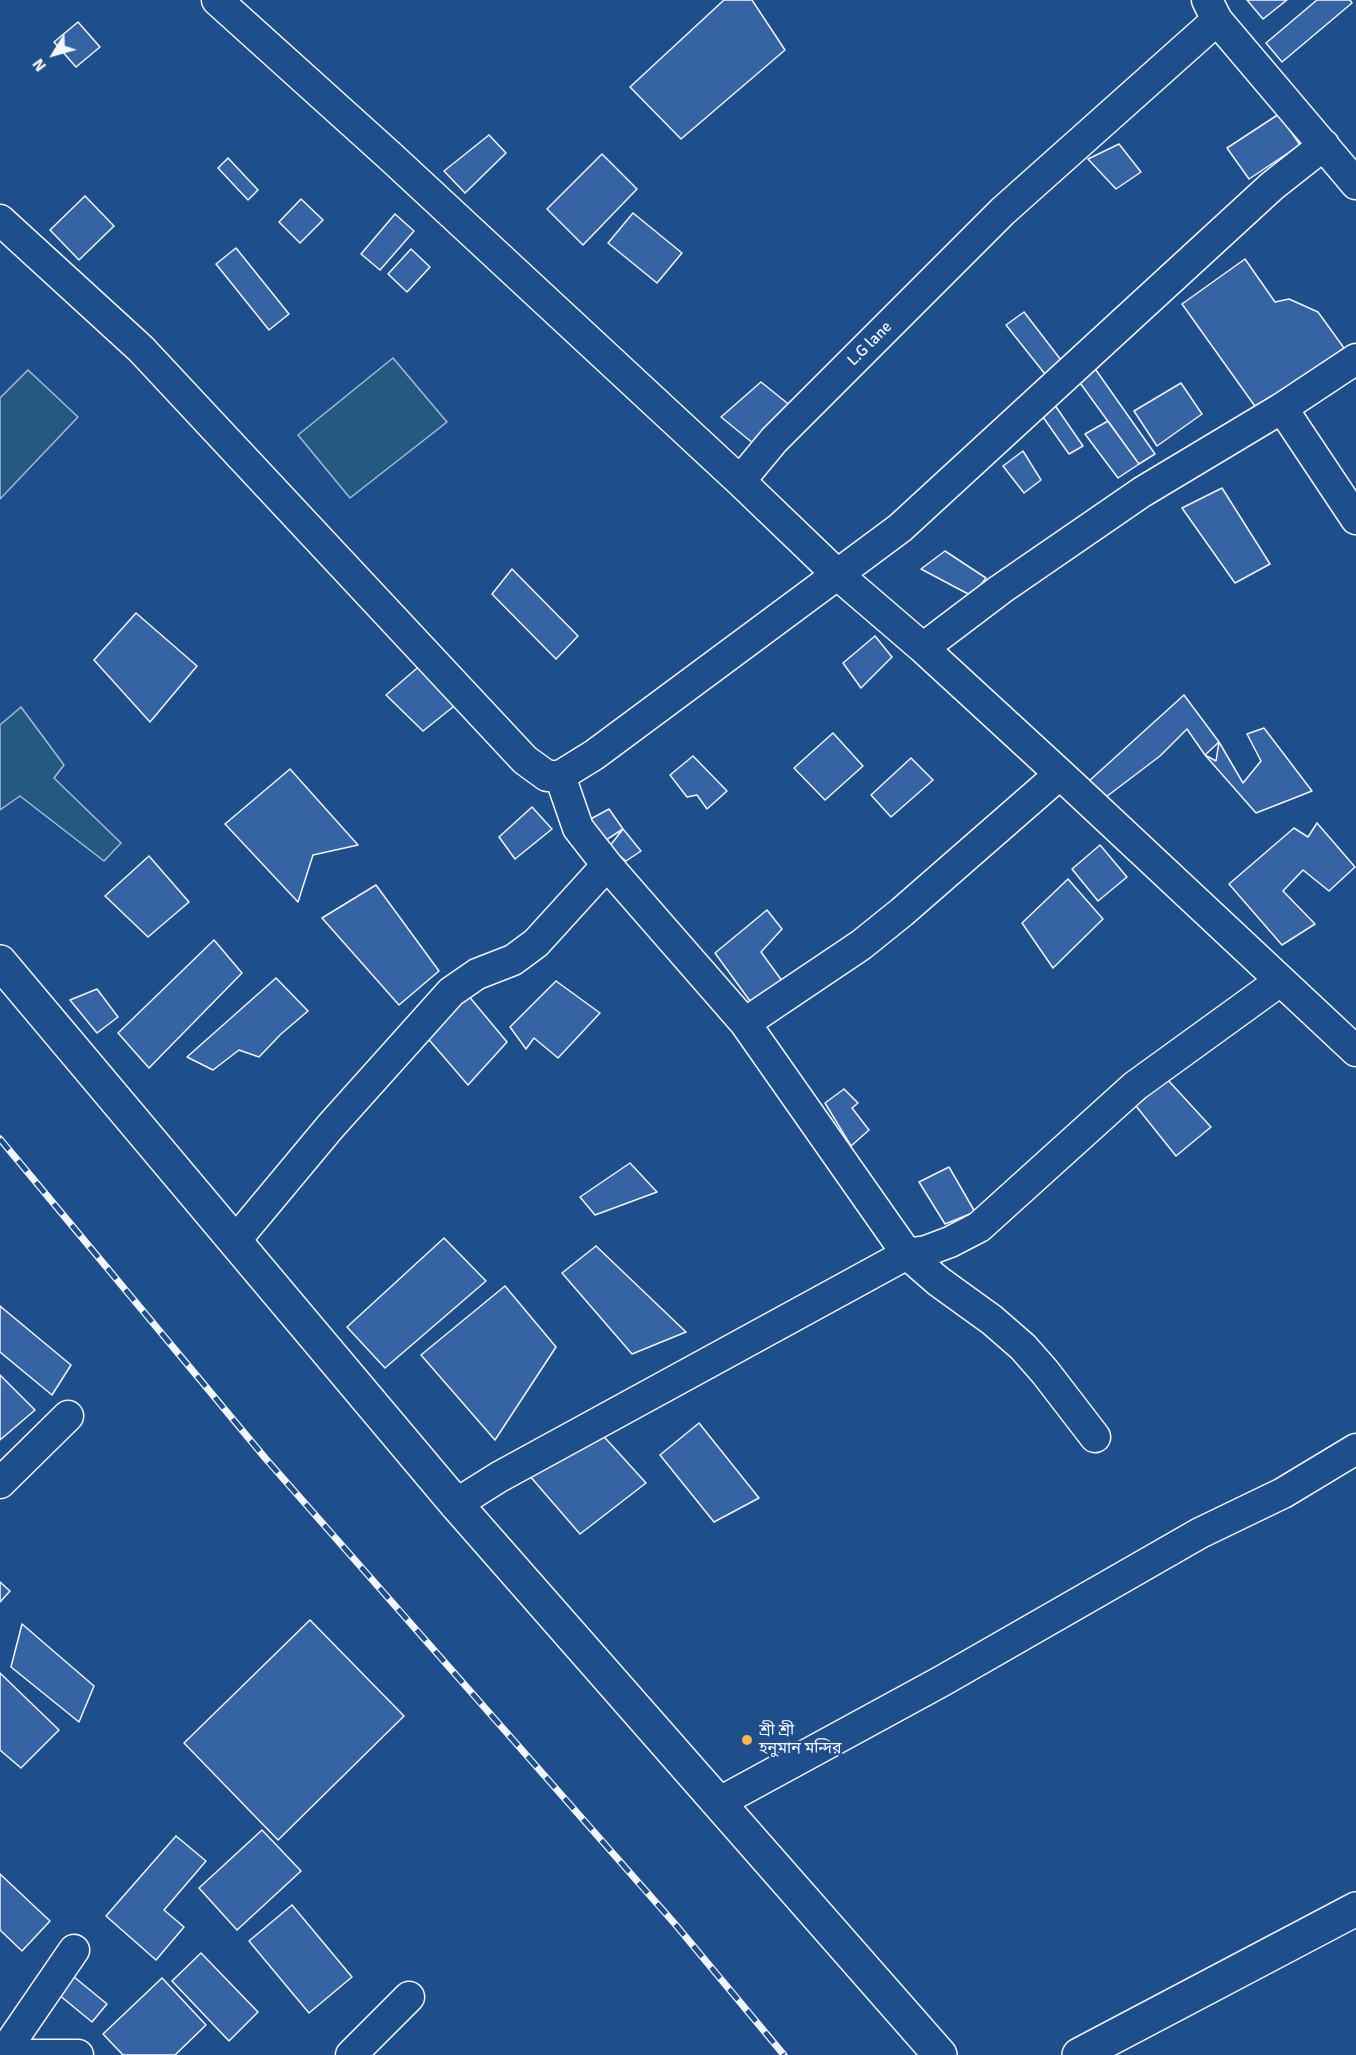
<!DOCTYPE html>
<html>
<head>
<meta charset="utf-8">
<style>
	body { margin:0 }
	#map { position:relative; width:1356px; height:2055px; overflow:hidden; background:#1f4e8c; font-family:Signika,sans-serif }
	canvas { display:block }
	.north { position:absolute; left:24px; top:24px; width:60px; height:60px; -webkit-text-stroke:4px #1f4e8c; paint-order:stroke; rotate:233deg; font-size:16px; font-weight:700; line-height:24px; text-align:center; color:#f2f6ff }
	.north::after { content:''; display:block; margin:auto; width:21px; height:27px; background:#f2f6ff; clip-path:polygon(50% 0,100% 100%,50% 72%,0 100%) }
</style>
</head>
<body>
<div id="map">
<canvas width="1356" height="2055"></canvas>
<div class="north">N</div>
</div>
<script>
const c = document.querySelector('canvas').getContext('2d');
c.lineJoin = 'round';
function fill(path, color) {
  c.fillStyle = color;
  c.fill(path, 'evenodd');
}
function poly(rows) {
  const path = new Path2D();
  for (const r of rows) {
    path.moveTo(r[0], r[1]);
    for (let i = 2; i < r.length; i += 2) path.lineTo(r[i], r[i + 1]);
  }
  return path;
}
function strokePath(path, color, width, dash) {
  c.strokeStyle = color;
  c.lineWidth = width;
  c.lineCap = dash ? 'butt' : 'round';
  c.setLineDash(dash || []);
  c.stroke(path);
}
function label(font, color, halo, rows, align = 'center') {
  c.font = font + ' Signika,"Noto Sans Bengali",sans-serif';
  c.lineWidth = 4.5;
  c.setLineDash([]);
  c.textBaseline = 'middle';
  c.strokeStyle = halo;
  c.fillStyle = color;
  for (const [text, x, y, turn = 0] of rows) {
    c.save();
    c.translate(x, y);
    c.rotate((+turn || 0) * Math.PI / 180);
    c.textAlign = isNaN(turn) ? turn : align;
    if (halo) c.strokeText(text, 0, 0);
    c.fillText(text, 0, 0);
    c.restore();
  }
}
const green = poly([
	[393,358,447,422,350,498,298,435,393,358],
	[28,370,78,417,0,499,0,398,28,370],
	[21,707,64,765,54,778,121,843,104,861,20,796,0,810,0,725,21,707]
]);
const building = poly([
	[724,0,752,0,785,50,681,139,630,87,724,0],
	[1247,0,1287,0,1263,19,1247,0],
	[1317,0,1350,0,1352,3,1282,62,1266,43,1317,0],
	[78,22,100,47,76,67,54,42,78,22],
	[1279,114,1300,145,1249,179,1227,148,1279,114],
	[489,135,506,153,465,193,444,171,489,135],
	[1119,144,1141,172,1116,189,1088,159,1119,144],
	[602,154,637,189,583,245,547,209,602,154],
	[228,158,258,190,248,200,218,168,228,158],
	[85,196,114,226,79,260,50,230,85,196],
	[301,199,323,220,300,243,279,222,301,199],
	[633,213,682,253,657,283,608,243,633,213],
	[395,214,414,231,380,270,361,254,395,214],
	[236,248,289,314,269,330,216,264,236,248],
	[411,249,430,267,407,292,388,274,411,249],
	[1245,259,1275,302,1289,299,1318,312,1344,348,1257,409,1182,304,1245,259],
	[1024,312,1061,360,1045,374,1006,325,1024,312],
	[1091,363,1155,454,1139,464,1075,376,1091,363],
	[761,382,792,407,754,444,721,417,761,382],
	[1181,383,1202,414,1157,446,1134,411,1181,383],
	[1052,401,1083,446,1069,454,1038,410,1052,401],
	[1108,421,1139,464,1118,478,1085,434,1108,421],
	[1023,451,1041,480,1024,493,1003,466,1023,451],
	[1222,488,1270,564,1235,583,1182,508,1222,488],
	[945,551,986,578,972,596,921,569,945,551],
	[512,569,578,636,556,659,492,594,512,569],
	[136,613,197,666,150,722,94,660,136,613],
	[875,636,892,657,861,688,843,663,875,636],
	[423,663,458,703,423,731,386,695,423,663],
	[1184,695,1219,742,1205,755,1187,729,1160,756,1106,797,1089,781,1184,695],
	[1264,728,1312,791,1256,813,1205,755,1216,761,1219,742,1243,783,1261,761,1247,734,1264,728],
	[833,733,863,766,825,800,794,768,833,733],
	[693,756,727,791,707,809,697,795,687,797,670,775,693,756],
	[911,758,933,780,891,817,871,795,911,758],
	[290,769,358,845,313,855,298,902,225,824,290,769],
	[532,807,552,829,515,859,499,837,532,807],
	[609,809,623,829,603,842,587,821,609,809],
	[1317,823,1355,867,1329,891,1303,870,1283,891,1315,924,1282,945,1229,884,1294,828,1308,837,1317,823],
	[623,829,641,851,626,861,609,847,623,829],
	[1100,845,1127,877,1098,901,1072,869,1100,845],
	[149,856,189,902,148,937,105,896,149,856],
	[1068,879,1103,919,1053,968,1022,923,1068,879],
	[376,885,439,971,399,1005,322,918,376,885],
	[767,910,782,929,761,952,788,989,758,1012,715,953,767,910],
	[214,940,242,973,149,1068,118,1033,214,940],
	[276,978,308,1011,281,1034,259,1057,239,1050,213,1070,187,1057,276,978],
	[556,981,600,1013,558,1058,534,1038,526,1049,510,1027,556,981],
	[462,988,507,1042,468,1085,424,1034,462,988],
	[97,989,118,1017,97,1033,70,1000,97,989],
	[1167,1079,1211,1127,1176,1156,1136,1106,1167,1079],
	[844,1089,858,1103,852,1108,869,1130,851,1146,825,1103,844,1089],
	[630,1163,657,1192,595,1215,580,1197,630,1163],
	[949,1167,975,1212,945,1224,919,1182,949,1167],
	[444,1238,486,1281,385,1368,347,1327,444,1238],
	[596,1246,686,1332,632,1354,562,1273,596,1246],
	[505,1286,556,1347,495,1440,421,1355,505,1286],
	[0,1306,71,1365,52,1395,0,1352,0,1306],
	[0,1375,35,1410,0,1440,0,1375],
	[699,1423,759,1498,714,1522,660,1455,699,1423],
	[597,1429,646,1483,580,1534,522,1467,597,1429],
	[0,1582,10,1591,0,1602,0,1582],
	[310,1620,404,1716,278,1840,184,1743,310,1620],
	[22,1624,94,1686,79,1722,11,1667,22,1624],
	[0,1673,59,1730,21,1768,0,1750,0,1673],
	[262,1830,301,1871,237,1930,199,1888,262,1830],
	[176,1836,206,1861,164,1910,184,1927,156,1960,106,1916,176,1836],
	[0,1874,50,1921,22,1951,0,1930,0,1874],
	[292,1905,352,1977,309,2013,249,1941,292,1905],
	[201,1953,258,2012,229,2041,172,1981,201,1953],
	[68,1972,107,2004,92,2022,53,1990,68,1972],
	[162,1978,206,2025,175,2055,123,2055,103,2034,162,1978]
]);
const street = poly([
	[217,0,391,157,740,481,838,575,923,648,1060,774,1356,1051],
	[1207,0,1217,20,1356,184],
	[0,220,141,349,525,760,547,776,560,776,594,755,900,528,1272,186,1324,145],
	[1282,408,1356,519],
	[740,481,774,440,1003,211,1217,20],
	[923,648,1001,589,1142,492,1282,408,1356,359],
	[560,776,578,828,607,865,745,1023,907,1254,938,1281,992,1320,1023,1347,1045,1372,1095,1437],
	[745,1023,861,945,902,912,1060,774],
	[235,1241,330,1127,451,992,477,974,513,960,536,943,607,865],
	[0,1483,68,1416],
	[456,1504,499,1477,907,1254,926,1251,950,1242,979,1227,1135,1086,1280,981],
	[718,1803,942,1681,1200,1533,1283,1493,1356,1449],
	[2,2055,74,1950],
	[2,2055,78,2055],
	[351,2055,409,1997]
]);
const secondary = poly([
	[0,962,456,1504,940,2055],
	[1079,2055,1356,1909]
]);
const rail = poly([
	[0,1139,266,1459,675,1924,784,2055]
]);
const markers = [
	[747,1740,6,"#ffb74d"]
];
const streetNames = [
	["L.G lane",870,344,-45]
];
const poiNames = [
	["শ্রী শ্রী",759,1731],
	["হনুমান মন্দির",759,1749]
];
fill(green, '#245a82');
strokePath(green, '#a8bbd7', 1.5);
fill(building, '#3563a3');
strokePath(building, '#f2f6ff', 1.5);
strokePath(street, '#f2f6ff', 33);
strokePath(secondary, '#f2f6ff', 36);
strokePath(street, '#1f4e8c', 30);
strokePath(secondary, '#1f4e8c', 33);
strokePath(rail, '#f2f6ff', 7);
strokePath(rail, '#1f4e8c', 4.5, [14]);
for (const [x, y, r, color] of markers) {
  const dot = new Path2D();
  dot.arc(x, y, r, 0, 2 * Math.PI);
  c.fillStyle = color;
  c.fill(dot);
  strokePath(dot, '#1f4e8c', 2);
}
label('16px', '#f2f6ff', '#1f4e8c', streetNames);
label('16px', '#f2f6ff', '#1f4e8c', poiNames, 'left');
</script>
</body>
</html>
